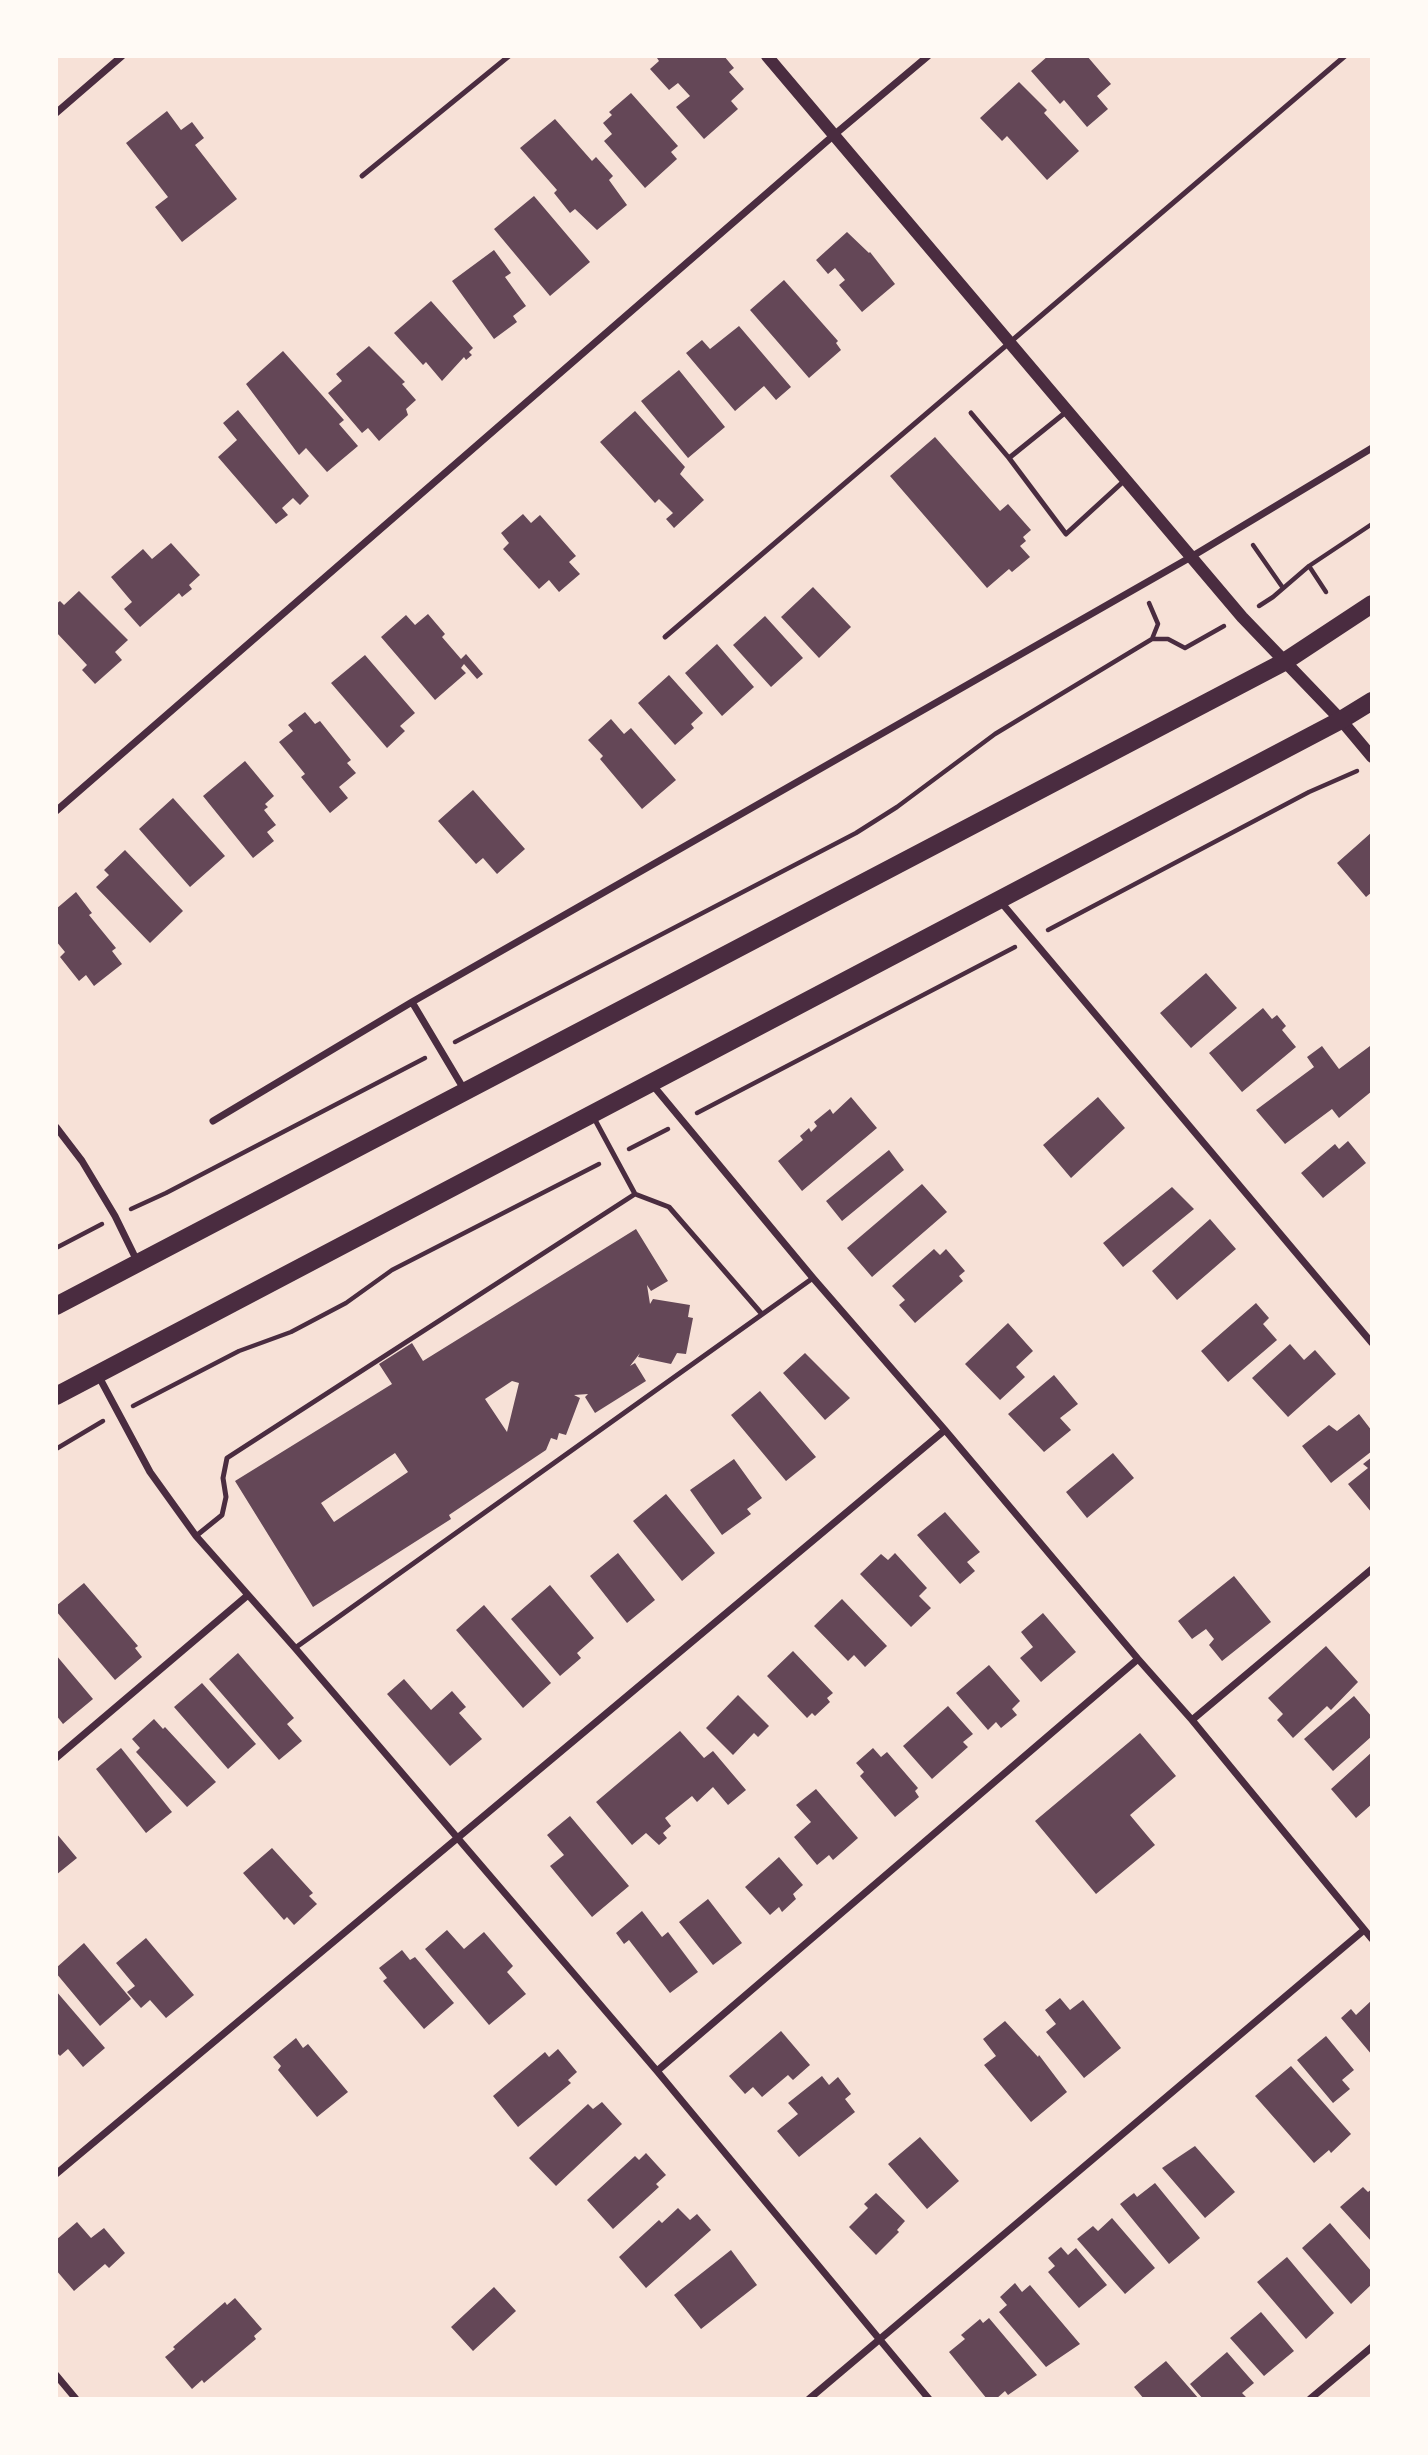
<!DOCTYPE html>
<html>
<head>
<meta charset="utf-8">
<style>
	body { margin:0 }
	#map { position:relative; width:1428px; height:2455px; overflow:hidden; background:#f7e1d7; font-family:Figtree,sans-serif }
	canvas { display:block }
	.frame { position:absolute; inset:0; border:58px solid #fffaf5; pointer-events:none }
</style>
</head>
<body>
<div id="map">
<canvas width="1428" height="2455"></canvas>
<div class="frame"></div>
</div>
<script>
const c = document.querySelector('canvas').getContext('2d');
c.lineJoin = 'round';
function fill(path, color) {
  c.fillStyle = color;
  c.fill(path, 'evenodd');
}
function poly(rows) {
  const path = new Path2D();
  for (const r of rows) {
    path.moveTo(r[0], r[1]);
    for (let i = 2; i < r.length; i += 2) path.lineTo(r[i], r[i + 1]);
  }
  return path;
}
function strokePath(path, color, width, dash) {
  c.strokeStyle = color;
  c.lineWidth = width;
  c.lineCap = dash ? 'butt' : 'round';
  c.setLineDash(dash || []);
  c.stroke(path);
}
const building = poly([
	[659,56,724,56,734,68,729,72,744,89,731,101,738,109,704,139,676,107,690,96,678,83,669,90,650,69,659,61,657,58],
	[1048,56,1087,56,1111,84,1097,96,1108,109,1087,127,1064,100,1060,104,1031,71],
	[1019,82,1047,110,1044,113,1079,151,1047,180,1007,136,1002,141,980,118],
	[631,93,678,146,671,152,677,159,645,188,604,141,612,134,603,123,612,115,609,112],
	[167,111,181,130,192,122,204,138,195,145,237,199,182,242,155,207,168,197,126,143],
	[555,119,592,161,596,157,613,176,609,180,627,205,597,230,575,209,570,213,554,193,557,190,520,148],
	[534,196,590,262,550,296,494,229],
	[847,232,869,253,870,252,895,284,862,312,839,285,845,280,835,268,828,274,816,260],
	[494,250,511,273,505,277,526,306,513,316,517,322,494,339,452,281],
	[784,280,838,341,836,343,841,350,809,378,750,310],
	[431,301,473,348,469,352,472,355,466,360,464,357,442,381,426,362,423,365,394,333],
	[739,326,791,387,776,400,764,386,735,411,686,353,702,340,710,349],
	[369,346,405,382,402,384,416,400,406,409,408,415,379,441,368,428,362,433,328,393,342,381,336,374],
	[283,351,344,420,339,424,358,446,327,472,306,448,299,455,246,384],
	[679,370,725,427,688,458,641,401],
	[238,410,309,496,300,505,293,498,282,508,288,515,276,524,218,457,237,440,223,423],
	[635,411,685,467,680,474,704,500,674,528,666,519,673,513,659,499,655,503,600,442],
	[935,437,1000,511,1008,504,1031,530,1023,537,1026,541,1020,546,1030,557,1012,572,1009,569,987,588,890,476],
	[523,514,531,523,540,515,576,556,569,562,580,574,559,592,549,580,539,589,503,549,509,543,501,533],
	[171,543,200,575,189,585,192,589,182,597,179,593,140,627,124,609,132,602,111,577,143,549,152,559],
	[813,587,851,627,819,658,781,617],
	[79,591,128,640,115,652,122,660,95,684,82,670,87,665,56,632,56,604,60,601,64,605],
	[428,614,445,634,442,637,461,659,466,654,483,674,477,679,464,664,461,668,466,673,435,700,381,637,406,615,415,625],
	[765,616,803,658,771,687,733,645],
	[717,644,754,687,722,716,685,673],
	[365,655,415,713,400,726,405,731,387,748,331,683],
	[669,675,703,713,691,724,694,728,675,745,638,703],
	[305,712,315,724,320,721,351,760,347,763,356,773,339,787,348,798,330,813,301,777,305,774,279,742,293,731,288,725],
	[611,719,624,734,631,728,676,780,642,809,600,759,603,756,588,740],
	[245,761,274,796,265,804,268,807,264,810,276,825,267,832,274,841,253,858,203,796],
	[473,790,525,849,497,874,483,858,476,864,438,821],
	[173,798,225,856,190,887,139,829],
	[1372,832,1372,892,1366,897,1337,863],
	[125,850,183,911,150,943,96,887,109,875,104,870],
	[76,892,92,913,89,915,116,948,112,951,122,964,94,986,86,975,79,981,60,957,65,952,56,941,56,909],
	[1206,973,1237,1008,1191,1048,1160,1013],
	[1263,1008,1272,1019,1277,1015,1286,1026,1282,1030,1296,1047,1242,1092,1209,1053],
	[1322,1046,1339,1069,1370,1046,1372,1049,1372,1091,1339,1118,1332,1109,1285,1144,1256,1110,1314,1067,1307,1057],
	[851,1097,877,1128,802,1191,778,1161,803,1140,800,1136,809,1128,811,1132,817,1126,814,1122,830,1109,833,1114],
	[1098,1097,1125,1128,1071,1178,1043,1145],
	[1348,1141,1366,1163,1323,1198,1301,1173,1335,1144,1339,1149],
	[889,1150,904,1170,842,1221,826,1201],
	[922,1184,947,1212,872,1277,847,1248],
	[1172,1187,1194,1209,1123,1267,1103,1243],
	[1210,1219,1236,1249,1177,1300,1152,1271],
	[636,1229,668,1281,651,1291,647,1285,650,1304,653,1299,690,1305,688,1317,693,1318,686,1354,677,1353,671,1364,638,1357,640,1353,630,1366,635,1363,646,1381,595,1413,585,1397,588,1394,574,1395,580,1398,566,1435,559,1433,557,1440,551,1438,546,1450,449,1515,451,1519,313,1607,235,1481,392,1384,379,1364,412,1343,423,1361],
	[512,1381,519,1383,507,1432,485,1399],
	[395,1453,408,1472,334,1522,321,1503],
	[934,1249,940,1255,946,1249,965,1271,959,1276,963,1281,915,1323,899,1305,905,1300,892,1286],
	[1256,1303,1269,1318,1263,1324,1277,1340,1228,1382,1201,1351],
	[1008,1323,1033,1351,1016,1367,1025,1377,1000,1400,965,1364],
	[1290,1344,1304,1360,1315,1350,1336,1374,1288,1417,1252,1378],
	[805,1353,850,1398,825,1420,783,1373],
	[1054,1375,1078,1404,1060,1418,1071,1430,1044,1452,1008,1414],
	[760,1391,816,1457,786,1481,731,1415],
	[1359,1414,1372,1431,1372,1451,1331,1483,1302,1446,1329,1425,1337,1431],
	[1113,1453,1134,1478,1087,1518,1066,1492],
	[1372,1457,1372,1513,1348,1484,1368,1468,1363,1464],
	[734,1459,762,1498,747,1509,751,1514,722,1535,690,1490],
	[666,1494,715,1553,682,1581,633,1521],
	[945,1512,980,1552,967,1562,975,1571,960,1584,917,1535],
	[618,1553,655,1600,627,1623,590,1576],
	[895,1553,927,1588,919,1596,931,1608,911,1627,860,1574,881,1554,888,1560],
	[1234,1576,1271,1622,1222,1661,1209,1645,1214,1639,1206,1629,1192,1639,1178,1621],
	[84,1583,138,1646,135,1648,142,1657,115,1680,56,1611,56,1606],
	[550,1585,594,1638,577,1653,581,1658,560,1676,511,1619],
	[842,1599,887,1646,865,1667,854,1655,848,1661,814,1626],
	[484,1605,551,1683,523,1708,456,1630],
	[1043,1613,1076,1652,1041,1682,1020,1658,1033,1647,1021,1632],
	[1326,1646,1358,1682,1331,1710,1327,1706,1293,1738,1277,1720,1283,1714,1268,1698],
	[793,1651,833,1693,827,1698,830,1702,815,1716,812,1713,807,1718,767,1676],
	[238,1653,294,1718,287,1724,302,1741,279,1760,209,1679],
	[56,1655,93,1699,63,1724,56,1715],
	[989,1665,1020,1701,1012,1709,1017,1715,1001,1728,996,1722,988,1730,956,1693],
	[404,1679,431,1710,452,1691,466,1707,459,1713,482,1739,450,1766,387,1694],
	[202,1683,256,1744,228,1769,174,1707],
	[738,1695,769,1726,758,1737,754,1733,733,1755,706,1728],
	[1354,1696,1372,1717,1372,1736,1333,1771,1304,1739],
	[948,1706,973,1734,963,1742,968,1747,932,1779,903,1746],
	[154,1719,163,1729,165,1727,216,1782,187,1807,136,1752,140,1748,132,1739],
	[680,1731,704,1758,713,1751,746,1790,728,1805,713,1787,697,1802,692,1796,665,1818,671,1826,663,1833,667,1838,659,1845,646,1833,632,1845,596,1802],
	[1140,1733,1176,1776,1130,1815,1155,1845,1096,1894,1035,1821],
	[121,1748,172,1812,146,1833,96,1769],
	[873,1748,881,1757,887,1752,918,1788,915,1791,919,1797,895,1817,860,1776,864,1772,856,1763],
	[1372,1752,1372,1804,1356,1818,1331,1789],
	[816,1789,858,1838,833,1860,829,1855,817,1865,794,1837,811,1822,796,1805],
	[570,1816,629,1886,592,1917,550,1866,564,1855,547,1835],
	[56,1833,77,1858,56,1875],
	[272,1848,313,1893,309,1896,317,1904,294,1925,287,1917,284,1920,243,1873],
	[779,1857,803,1885,793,1894,796,1899,782,1912,779,1907,770,1915,745,1887],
	[708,1899,742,1943,713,1965,679,1922],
	[642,1911,662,1937,668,1932,698,1972,670,1993,629,1940,624,1944,616,1933],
	[447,1930,464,1949,484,1932,513,1966,507,1972,526,1994,489,2025,425,1949],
	[146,1938,194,1995,166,2018,150,2000,141,2008,127,1992,135,1986,116,1963],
	[84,1943,131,1999,100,2026,56,1973,56,1968],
	[402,1950,410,1960,415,1957,454,2003,424,2029,383,1981,387,1978,379,1968],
	[56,1991,105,2048,83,2067,68,2049,60,2056,56,2052],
	[1060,1998,1070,2010,1083,2000,1121,2048,1084,2078,1046,2032,1056,2024,1045,2010],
	[1372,2000,1372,2055,1341,2018,1351,2009,1356,2015],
	[1005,2021,1038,2057,1039,2055,1067,2092,1031,2122,984,2065,996,2056,983,2039],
	[781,2031,810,2065,793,2080,788,2075,762,2097,753,2087,745,2094,729,2076],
	[1326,2036,1354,2070,1342,2080,1350,2089,1333,2103,1297,2060],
	[296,2038,303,2048,308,2044,348,2092,317,2117,278,2070,281,2066,273,2057],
	[558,2049,577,2072,568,2080,571,2083,518,2127,493,2096,545,2052,549,2057],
	[1291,2066,1351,2134,1331,2153,1329,2150,1314,2163,1255,2096],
	[822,2076,829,2085,838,2077,851,2094,845,2099,855,2112,799,2157,777,2131,798,2114,788,2103],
	[602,2102,622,2124,556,2186,529,2158,588,2104,593,2109],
	[920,2137,959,2181,927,2209,888,2164],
	[1195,2146,1235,2192,1205,2218,1162,2168],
	[646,2153,666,2175,656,2184,659,2187,613,2229,587,2200,635,2156,639,2160],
	[1155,2183,1200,2238,1169,2264,1120,2204,1134,2193,1137,2197],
	[1363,2187,1368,2192,1372,2189,1372,2242,1340,2207],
	[876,2193,905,2221,897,2230,899,2232,876,2255,849,2227,868,2208,864,2204],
	[678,2208,690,2220,697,2214,711,2230,646,2288,619,2257,659,2220,662,2223],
	[1112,2218,1155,2268,1125,2294,1077,2239,1093,2226,1098,2231],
	[77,2222,91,2238,104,2228,125,2253,109,2268,105,2264,74,2291,56,2270,56,2240],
	[1330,2223,1372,2272,1372,2284,1351,2304,1302,2248],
	[1061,2247,1068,2255,1076,2248,1107,2285,1079,2308,1048,2272,1055,2266,1048,2258],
	[731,2250,757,2285,701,2329,674,2295],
	[1287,2257,1334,2313,1306,2339,1257,2282],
	[1015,2283,1022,2292,1030,2285,1080,2344,1046,2367,999,2312,1007,2305,1000,2297],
	[494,2287,516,2311,473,2351,451,2327],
	[235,2298,262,2329,254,2336,256,2339,204,2383,202,2380,192,2389,165,2357,175,2349,173,2347,225,2302,227,2305],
	[1261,2312,1294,2351,1264,2376,1230,2338],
	[989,2318,1037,2375,1008,2395,1005,2391,996,2399,987,2399,949,2352,965,2339,961,2335,980,2319,983,2323],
	[1227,2352,1254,2383,1242,2393,1248,2399,1203,2399,1190,2384],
	[1166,2361,1199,2399,1144,2399,1134,2387]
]);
const path = poly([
	[1253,545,1283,588],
	[1309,566,1326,592],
	[1149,603,1158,624,1152,639],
	[1259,606,1273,597,1309,566,1372,524],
	[1048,930,1309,792,1357,771],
	[455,1042,856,833,897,807,995,734,1152,639,1168,639,1185,648,1224,626],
	[697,1113,1015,947],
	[629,1149,668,1129],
	[131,1209,166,1193,425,1058],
	[56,1248,102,1224],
	[133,1406,239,1351,291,1332,346,1303,392,1270,599,1164],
	[56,1449,103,1421]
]);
const service = poly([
	[362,176,509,56],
	[971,413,1009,458,1066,412],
	[1009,458,1066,534,1125,480],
	[665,637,1345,56],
	[594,1118,635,1194,669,1207,761,1313],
	[196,1536,222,1515,226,1497,223,1478,227,1458,635,1194],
	[295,1648,813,1278]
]);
const minor = poly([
	[56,113,122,56],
	[56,811,834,135,928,56],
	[1000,901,1372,1343],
	[412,1002,465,1091],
	[651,1083,813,1278,945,1430,1138,1659,1192,1720,1372,1939],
	[213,1121,412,1002,1191,557,1372,448],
	[56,1127,82,1161,115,1216,138,1263],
	[98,1375,150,1472,196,1536,295,1648,657,2071,929,2399],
	[1192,1720,1372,1569],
	[56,1758,248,1595],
	[657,2071,1138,1659],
	[56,2174,945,1430],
	[56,2375,76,2399],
	[809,2399,1364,1930],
	[1310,2399,1372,2347]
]);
const tertiary = poly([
	[767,56,1242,617,1341,720,1372,757]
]);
const primary = poly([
	[56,1306,1284,662,1372,604],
	[56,1396,1341,720,1372,701]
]);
fill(building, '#644757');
strokePath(path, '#4a2c40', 4.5);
strokePath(service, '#4a2c40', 5);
strokePath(minor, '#4a2c40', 7);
strokePath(tertiary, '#4a2c40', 12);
strokePath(primary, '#4a2c40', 18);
</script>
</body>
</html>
